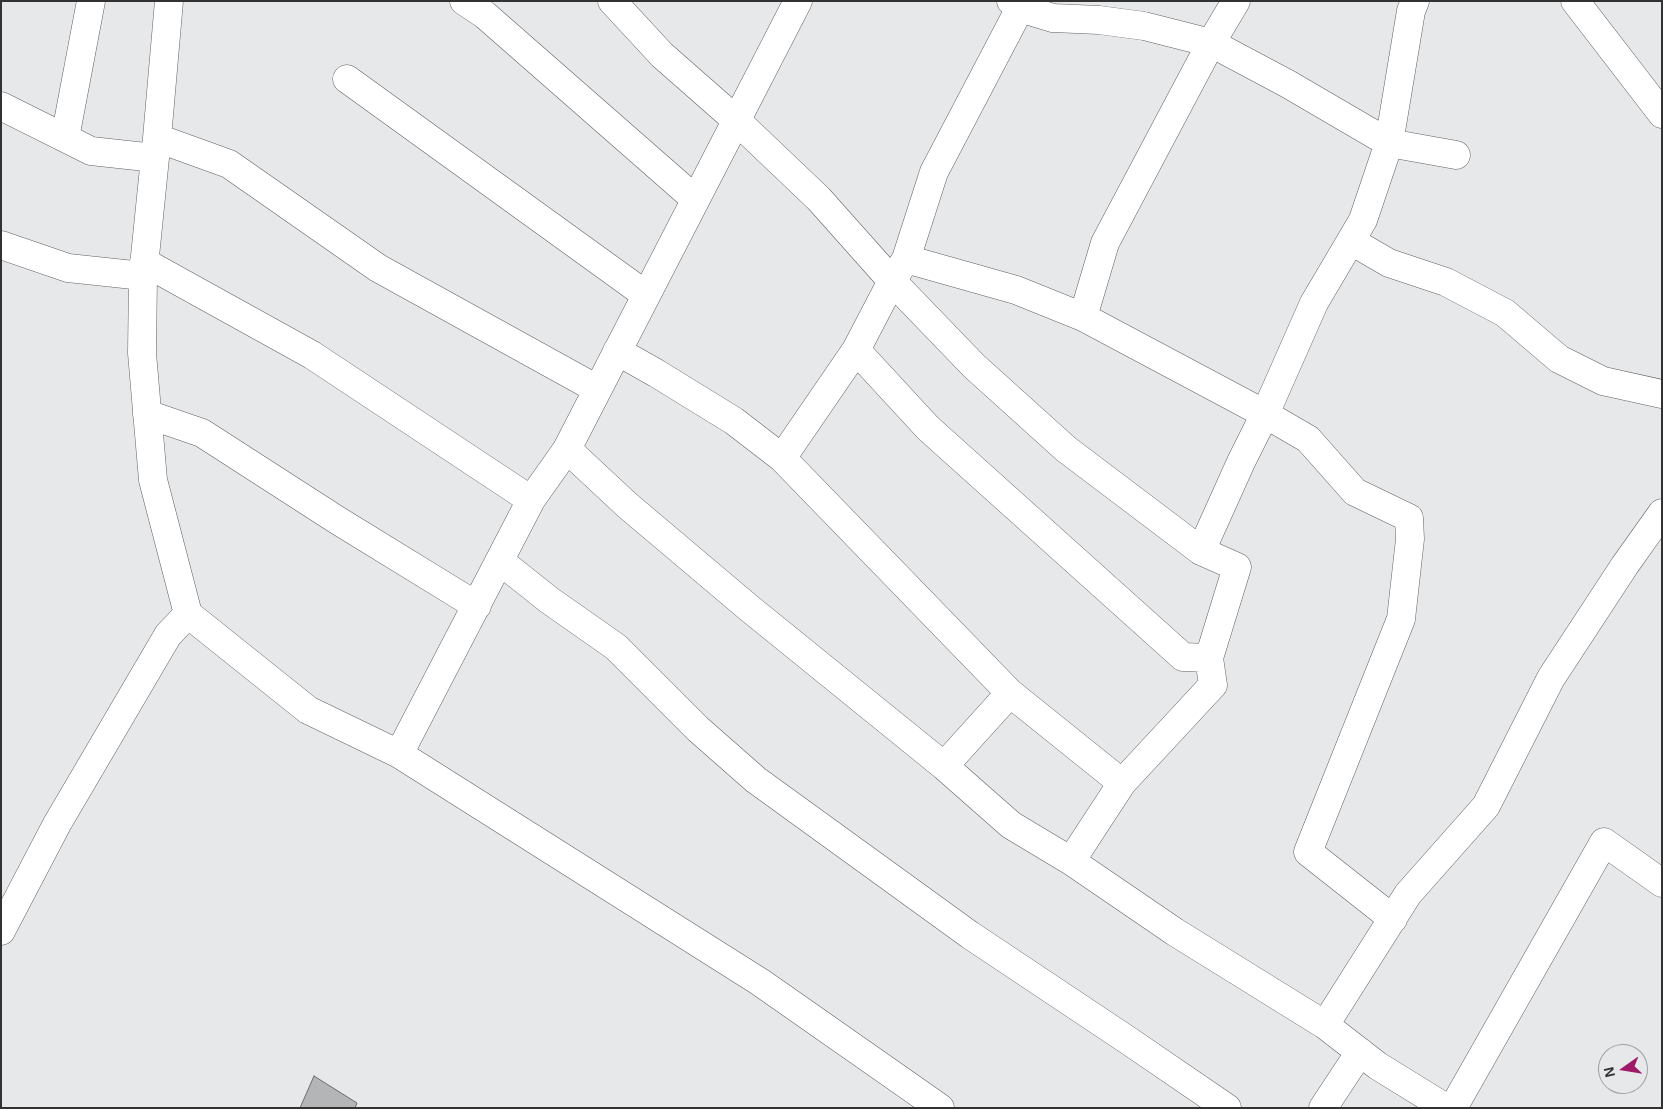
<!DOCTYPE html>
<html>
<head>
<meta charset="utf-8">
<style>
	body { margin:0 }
	#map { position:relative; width:1663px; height:1109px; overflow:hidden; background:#e7e8ea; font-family:Arial,sans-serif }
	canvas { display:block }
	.frame { position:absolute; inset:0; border:2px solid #323233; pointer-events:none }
	.north { position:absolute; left:1598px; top:1044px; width:50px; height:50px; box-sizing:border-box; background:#e7e8ea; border:1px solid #9f9fa1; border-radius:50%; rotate:257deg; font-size:14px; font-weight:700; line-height:20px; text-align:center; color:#323233 }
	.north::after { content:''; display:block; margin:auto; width:18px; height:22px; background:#9f1969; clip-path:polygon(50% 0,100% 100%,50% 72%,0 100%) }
</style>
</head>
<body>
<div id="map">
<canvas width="1663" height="1109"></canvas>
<div class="frame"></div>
<div class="north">N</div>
</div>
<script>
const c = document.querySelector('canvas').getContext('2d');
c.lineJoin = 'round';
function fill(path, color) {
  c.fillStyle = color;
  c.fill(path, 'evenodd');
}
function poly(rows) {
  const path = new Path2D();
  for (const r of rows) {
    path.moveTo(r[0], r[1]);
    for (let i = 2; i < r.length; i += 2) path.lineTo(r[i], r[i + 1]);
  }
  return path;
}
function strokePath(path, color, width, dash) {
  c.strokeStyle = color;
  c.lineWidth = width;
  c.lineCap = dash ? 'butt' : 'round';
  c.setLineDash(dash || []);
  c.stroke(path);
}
const building = poly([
	[314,1076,357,1103,355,1108,300,1108,314,1076]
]);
const minor = poly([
	[169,1,157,138,143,276,142,353,153,480,188,614,308,710,399,754,760,982,940,1108],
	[464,1,485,15,695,199],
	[612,1,662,55,736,120,819,199,892,281,974,366,1066,449,1201,551,1241,462,1265,414,1314,303,1363,220,1389,143,1411,11,1415,1],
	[1011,1,1020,8,1053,18,1099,20,1144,26,1211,43,1288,84,1389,143,1456,155],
	[1575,1,1662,114],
	[347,79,646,295],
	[1,106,91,151,155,158],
	[65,138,91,1],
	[157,138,229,164,378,268,597,389],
	[1351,241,1389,263,1446,282,1505,313,1559,359,1603,381,1662,394],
	[1,245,68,268,143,276],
	[906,259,1016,290,1083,317,1265,414,1308,439,1355,492,1409,518,1410,539,1401,619,1308,852,1393,919],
	[144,262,312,355,531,500],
	[1083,317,1105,243,1211,43,1236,1],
	[856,350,928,428,1183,657,1209,658,1237,567,1201,551],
	[617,351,656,373,734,421,782,458,1010,693,1122,783],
	[147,414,202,433,337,520,477,606],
	[567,449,627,505,749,608,944,766,1011,825,1071,861,1175,932,1325,1025,1378,1066,1446,1108],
	[782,458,856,350,892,281,906,259,934,172,1020,8],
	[500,561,549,600,616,647,698,729,756,780,970,935,1126,1039,1227,1108],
	[399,754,531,500,567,449,798,1],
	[944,766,1010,693],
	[1071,861,1122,783,1213,685,1209,658],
	[1,931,57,824,168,635,188,614],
	[1325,1025,1408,894,1486,806,1551,678,1625,565,1662,513],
	[1323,1108,1360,1052],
	[1453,1108,1604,842,1662,883]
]);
fill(building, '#b4b5b7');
strokePath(building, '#6a6b6d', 1);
strokePath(minor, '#616164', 29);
strokePath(minor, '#fff', 28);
</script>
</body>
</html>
